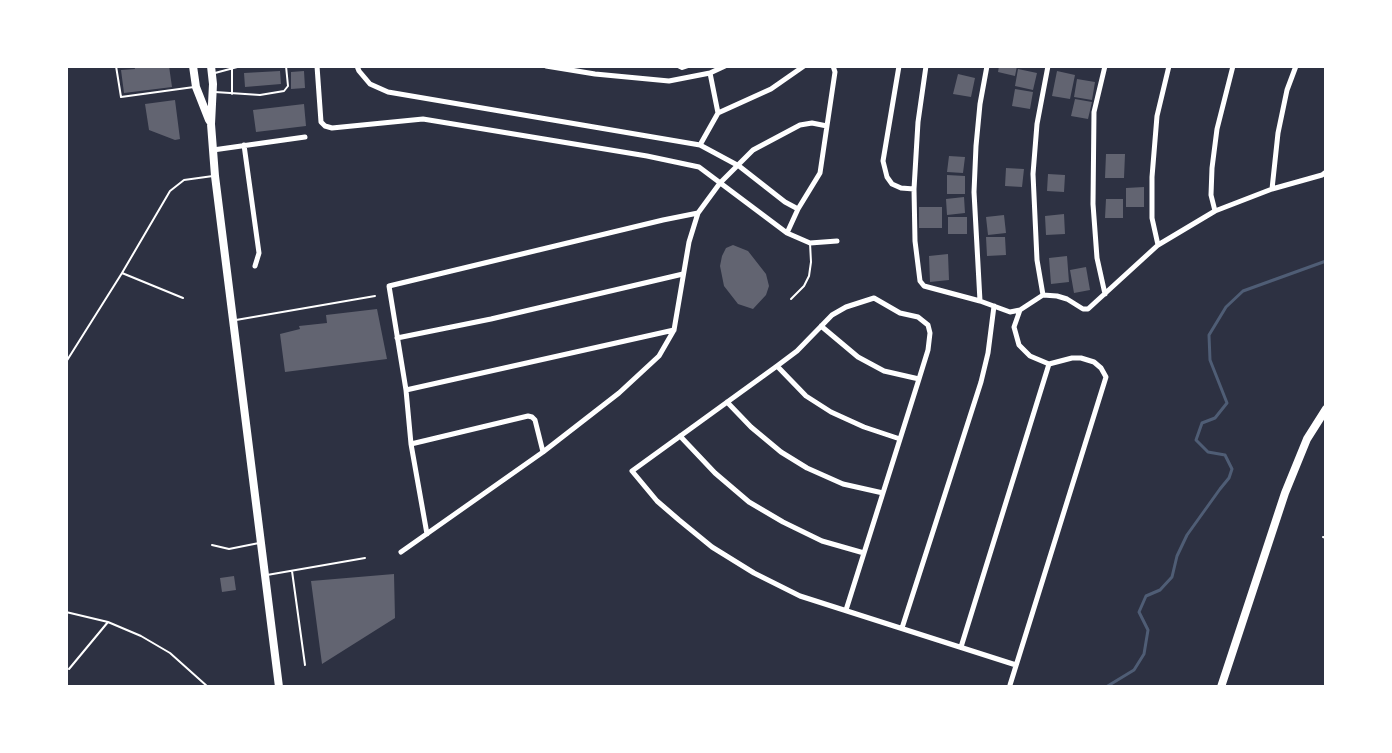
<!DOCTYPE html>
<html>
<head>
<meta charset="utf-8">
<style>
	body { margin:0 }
	#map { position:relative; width:1392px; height:753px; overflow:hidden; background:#2d3142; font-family:"Space Grotesk",sans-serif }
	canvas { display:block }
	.frame { position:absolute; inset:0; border:68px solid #fff; pointer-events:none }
</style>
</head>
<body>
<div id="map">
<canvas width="1392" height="753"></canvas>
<div class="frame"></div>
</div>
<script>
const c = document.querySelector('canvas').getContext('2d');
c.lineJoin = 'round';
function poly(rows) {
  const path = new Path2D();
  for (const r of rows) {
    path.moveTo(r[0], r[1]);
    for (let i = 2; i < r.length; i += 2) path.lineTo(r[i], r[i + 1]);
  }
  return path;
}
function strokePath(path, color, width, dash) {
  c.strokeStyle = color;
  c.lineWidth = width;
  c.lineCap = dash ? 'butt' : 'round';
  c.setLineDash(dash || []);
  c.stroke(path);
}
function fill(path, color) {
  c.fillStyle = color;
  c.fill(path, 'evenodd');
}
const stream = poly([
	[1106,687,1134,670,1144,654,1148,630,1139,612,1146,596,1160,590,1172,577,1177,556,1187,535,1220,489,1229,478,1232,469,1225,455,1208,452,1196,440,1202,423,1215,418,1227,403,1210,360,1209,335,1226,307,1243,291,1326,261]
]);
const building = poly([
	[134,66,169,66,172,87,124,93,121,70,135,69],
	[999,66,1017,66,1015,76,998,72],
	[1018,69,1037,73,1033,90,1015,86],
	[280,71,281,84,245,87,244,73],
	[304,71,305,88,291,89,291,72],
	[1057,71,1075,75,1070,99,1052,96],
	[958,74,975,78,971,97,953,94],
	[1077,79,1095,82,1092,100,1074,97],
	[1015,89,1033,92,1030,109,1012,106],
	[1075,99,1092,102,1088,119,1071,116],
	[175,100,180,139,175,140,149,130,145,104],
	[304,104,306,126,256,132,253,110],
	[1106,154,1125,154,1124,178,1105,178],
	[949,156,965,157,963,173,947,172],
	[1006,168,1024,169,1022,187,1005,186],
	[1048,174,1065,175,1064,192,1047,191],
	[947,175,965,176,965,194,947,194],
	[1144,187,1144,207,1126,207,1126,188],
	[964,197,965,213,947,215,946,199],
	[1106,199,1123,199,1123,218,1105,218],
	[919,207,942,207,942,228,919,228],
	[1064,214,1065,234,1046,235,1045,216],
	[1004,215,1006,233,988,235,986,217],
	[948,217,967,217,967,234,948,234],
	[986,237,1005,237,1006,255,987,256],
	[733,245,748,251,766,274,769,286,766,295,753,309,738,304,724,286,720,266,722,256,726,248],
	[948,254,949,280,930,282,929,256],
	[1067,256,1069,282,1051,284,1049,258],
	[1086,267,1090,290,1074,293,1070,270],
	[377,309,387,359,285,372,280,334,300,329,299,326,327,323,326,315],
	[394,574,395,618,322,664,311,581],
	[234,576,236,590,222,592,220,578]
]);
const path = poly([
	[676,66,682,69,691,66]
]);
const service = poly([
	[116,66,121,97,194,87],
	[215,73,241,66],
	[215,92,260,95,284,91,288,86,286,66],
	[232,94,232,66],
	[122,273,183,298],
	[791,299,804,286,809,276,811,262,810,243],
	[236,320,375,296],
	[66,362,122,273,170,191,184,180,213,176],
	[1323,537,1326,538],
	[212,545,229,549,259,543],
	[292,571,305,665],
	[267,575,365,558],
	[66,612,108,622,141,636,170,653,208,687],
	[69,669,108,622]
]);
const minor = poly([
	[317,66,321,122,325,126,332,128,423,119,647,156,699,167,787,233,810,243,837,241],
	[357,66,359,71,370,84,388,92,700,145,739,166,785,202,798,209],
	[546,66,595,74,669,81,710,73,725,66],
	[899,66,883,161,887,177,892,184,901,188,914,189],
	[926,66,918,122,914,189,915,241,920,281,924,286,980,301,1010,312,1020,310,1043,295,1057,296,1067,299,1083,309,1088,309,1158,245,1215,211,1272,189,1322,175,1326,172],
	[1105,66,1094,112,1093,204,1097,258,1105,294],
	[718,113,771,89,804,66],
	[244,145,259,253,255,266],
	[700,145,718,113,710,73],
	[213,150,305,137],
	[1272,189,1278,133,1287,90,1296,66],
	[1215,211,1211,195,1212,168,1217,129,1233,66],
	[787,233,798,209,820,173,835,72,833,66],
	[1158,245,1152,218,1152,177,1157,116,1169,66],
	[1043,295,1037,260,1033,174,1037,124,1048,66],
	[980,301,974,192,976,146,980,104,987,66],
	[821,326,858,357,884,371,919,379],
	[397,338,491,319,683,274],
	[777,366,806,396,831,412,864,427,900,439],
	[406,390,674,330],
	[727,402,751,427,781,452,807,468,843,484,883,493],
	[680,436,715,473,749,502,783,522,822,541,864,553],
	[411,444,528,416,532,417,535,420,543,452],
	[427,534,411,444,406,390,389,286,663,220,698,213],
	[401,552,543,452,619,393,659,356,674,330,689,242,698,213,720,183,753,150,800,125,812,123,827,126],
	[846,610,919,379,928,350,930,333,928,325,918,317,900,313,874,298,846,307,832,315,797,351,777,366,632,471,657,501,679,520,712,547,754,573,800,596,1016,665],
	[902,628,981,382,988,353,994,306],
	[961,647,1049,364],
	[1010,685,1106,377,1101,368,1094,362,1081,358,1072,358,1049,364,1030,356,1019,345,1014,327,1020,310]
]);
const secondary = poly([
	[1221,687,1285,493,1307,439,1326,409]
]);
const primary = poly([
	[193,66,196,87,209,120],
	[211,66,213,84,211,124,215,176,279,687]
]);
strokePath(stream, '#4f5d75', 3);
fill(building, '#626471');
strokePath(path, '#fff', 2);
strokePath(service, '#fff', 2);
strokePath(minor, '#fff', 5);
strokePath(secondary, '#fff', 8);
strokePath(primary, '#fff', 8);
</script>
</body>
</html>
